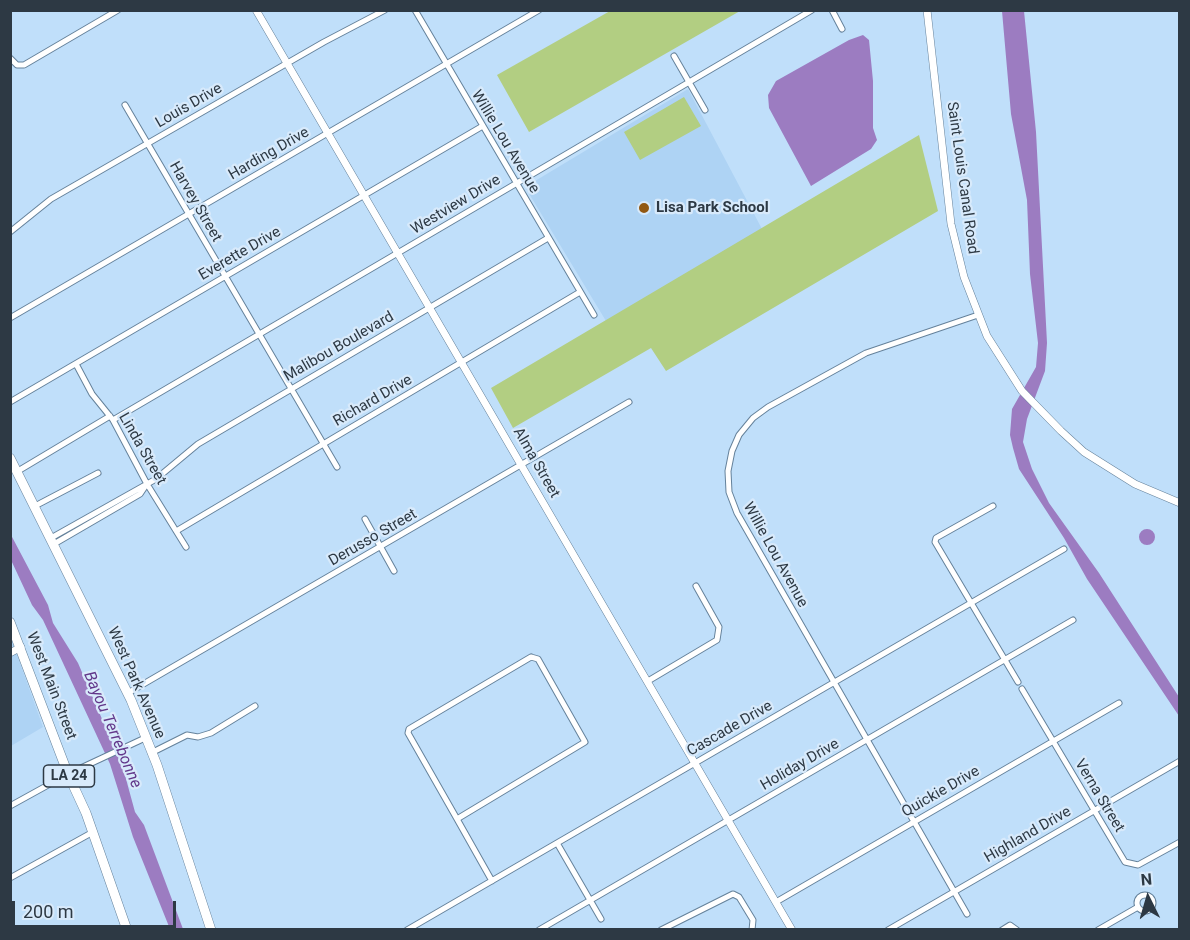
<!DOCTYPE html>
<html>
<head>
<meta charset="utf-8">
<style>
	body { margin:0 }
	#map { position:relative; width:1190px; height:940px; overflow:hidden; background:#c0dffa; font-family:Roboto,sans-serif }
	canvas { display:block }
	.frame { position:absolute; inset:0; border:12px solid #2d3944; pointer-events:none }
	.north { position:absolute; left:1118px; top:868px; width:60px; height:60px; -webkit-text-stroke:4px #d8eafb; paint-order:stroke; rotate:355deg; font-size:16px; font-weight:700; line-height:24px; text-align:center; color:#2d3944 }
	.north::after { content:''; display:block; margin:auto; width:21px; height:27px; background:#2d3944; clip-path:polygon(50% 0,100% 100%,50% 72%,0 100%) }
	.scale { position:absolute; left:12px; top:901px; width:164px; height:27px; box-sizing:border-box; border:3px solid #2d3944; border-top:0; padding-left:8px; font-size:18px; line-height:21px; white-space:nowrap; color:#2d3944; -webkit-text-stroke:4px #d8eafb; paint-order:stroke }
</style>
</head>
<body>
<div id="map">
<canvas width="1190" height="940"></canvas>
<div class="frame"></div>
<div class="north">N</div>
<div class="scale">200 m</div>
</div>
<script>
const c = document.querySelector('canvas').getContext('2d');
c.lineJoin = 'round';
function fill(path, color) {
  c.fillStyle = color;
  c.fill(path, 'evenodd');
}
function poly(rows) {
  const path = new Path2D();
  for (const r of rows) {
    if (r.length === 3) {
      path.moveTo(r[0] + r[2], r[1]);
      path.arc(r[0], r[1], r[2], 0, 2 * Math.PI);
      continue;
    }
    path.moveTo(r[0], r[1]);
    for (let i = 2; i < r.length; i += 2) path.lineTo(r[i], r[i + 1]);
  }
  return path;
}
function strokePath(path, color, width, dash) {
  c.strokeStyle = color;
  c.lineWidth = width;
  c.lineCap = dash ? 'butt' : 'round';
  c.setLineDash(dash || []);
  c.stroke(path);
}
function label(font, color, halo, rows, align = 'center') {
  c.font = font + ' Roboto,sans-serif';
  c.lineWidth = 4.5;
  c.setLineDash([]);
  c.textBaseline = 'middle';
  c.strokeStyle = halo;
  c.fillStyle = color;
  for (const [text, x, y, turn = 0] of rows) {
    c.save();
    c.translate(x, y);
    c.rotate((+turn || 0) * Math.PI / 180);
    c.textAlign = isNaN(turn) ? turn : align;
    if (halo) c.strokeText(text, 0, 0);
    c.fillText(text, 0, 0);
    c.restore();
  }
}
const built = poly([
	[688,89,762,229,606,321,525,187],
	[10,635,43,727,11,746,10,746]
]);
const green = poly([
	[610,11,740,11,529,132,497,75],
	[684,97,701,126,640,160,624,132],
	[919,135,938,211,666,371,651,348,513,428,491,388]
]);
const water = poly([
	[1002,11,1024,11,1036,132,1047,343,1045,371,1027,419,1023,442,1032,469,1049,503,1099,573,1179,697,1179,716,1087,579,1064,538,1019,469,1013,448,1010,435,1012,409,1036,367,1038,343,1030,274,1027,200,1011,114],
	[863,35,869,40,873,81,873,128,877,140,871,149,811,186,769,108,768,95,776,81,849,40],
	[1147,537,8],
	[11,535,48,605,53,623,78,663,123,768,135,812,144,825,183,929,170,929,133,837,110,764,43,620,32,605,11,560]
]);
const minor = poly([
	[415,10,594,315],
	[832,10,842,29],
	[674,56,705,110],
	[10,58,17,65,24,65,118,10],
	[125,105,337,467],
	[10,232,51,199,324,42,385,10],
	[10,318,539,10],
	[76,364,92,394,113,420,147,484,186,547],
	[10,402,481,127],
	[113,420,812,10],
	[18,471,110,416],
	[35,506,98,473],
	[993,506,936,538,935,542,1018,682],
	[365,519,394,571],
	[178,530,580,292],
	[51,538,156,479,198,444,548,238],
	[54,544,140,494,146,485],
	[531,657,538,659,585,742,457,819,408,733,409,729,531,657],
	[648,681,717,640,719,627,696,586],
	[1022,689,1125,862,1138,865,1180,842],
	[128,693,629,402],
	[151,753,187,735,198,737,211,733,255,706],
	[10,806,68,774,145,738],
	[457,819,492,881],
	[557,843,601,919],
	[10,878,93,832],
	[1145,903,8],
	[776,902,1119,703],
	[967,914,737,513,729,492,728,471,732,451,739,435,753,418,768,407,866,353,978,315],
	[407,930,1064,549],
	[539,930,1073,620],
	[661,930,733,894,739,897,753,920,752,930],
	[888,930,1180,761],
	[1002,930,1010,925,1017,930],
	[1098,930,1138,907]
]);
const tertiary = poly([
	[256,10,792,930],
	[927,10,951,224,964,277,987,336,1022,391,1061,431,1084,452,1135,484,1180,503],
	[10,653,21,647]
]);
const primary = poly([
	[10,458,131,700,157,765,211,930],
	[10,622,68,774,86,813,127,930]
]);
const markers = [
	[644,208,6,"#915812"]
];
const shields = [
	[69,776,51]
];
const shieldNames = [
	["LA 24",69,776]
];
const streetNames = [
	["Louis Drive",189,106,-30],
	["Willie Lou Avenue",505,142,59],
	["Harding Drive",269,154,-30],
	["Saint Louis Canal Road",962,178,82],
	["Harvey Street",195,202,60],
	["Westview Drive",456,205,-31],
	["Everette Drive",240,254,-30],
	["Malibou Boulevard",339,347,-30],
	["Richard Drive",373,401,-30],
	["Linda Street",142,449,60],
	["Alma Street",536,463,60],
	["Derusso Street",373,538,-30],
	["Willie Lou Avenue",775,555,61],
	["West Park Avenue",136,683,66],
	["West Main Street",51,686,69],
	["Cascade Drive",730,729,-30],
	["Holiday Drive",800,765,-30],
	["Quickie Drive",941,792,-30],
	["Verna Street",1099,796,59],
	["Highland Drive",1028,835,-30]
];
const poiNames = [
	["Lisa Park School",656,208]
];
const waterNames = [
	["Bayou Terrebonne",112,730,67]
];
fill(built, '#aed3f4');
fill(green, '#b2ce82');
fill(water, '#9c7cc1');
strokePath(minor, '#65829b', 7);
strokePath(tertiary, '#65829b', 8);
strokePath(primary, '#65829b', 10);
strokePath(minor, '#fff', 5);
strokePath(tertiary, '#fff', 7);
strokePath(primary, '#fff', 9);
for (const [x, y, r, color] of markers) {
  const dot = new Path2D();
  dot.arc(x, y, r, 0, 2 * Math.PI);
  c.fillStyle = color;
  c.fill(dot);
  strokePath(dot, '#d8eafb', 2);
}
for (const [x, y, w] of shields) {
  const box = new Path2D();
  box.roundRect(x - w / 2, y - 11, w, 22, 4.5);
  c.fillStyle = '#d8eafb';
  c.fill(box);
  strokePath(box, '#2d3944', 1.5);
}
label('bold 14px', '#2d3944', null, shieldNames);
label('15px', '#2d3944', '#d8eafb', streetNames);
label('bold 15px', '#2d3944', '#d8eafb', poiNames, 'left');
label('italic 16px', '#62378a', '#d8eafb', waterNames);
</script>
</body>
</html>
